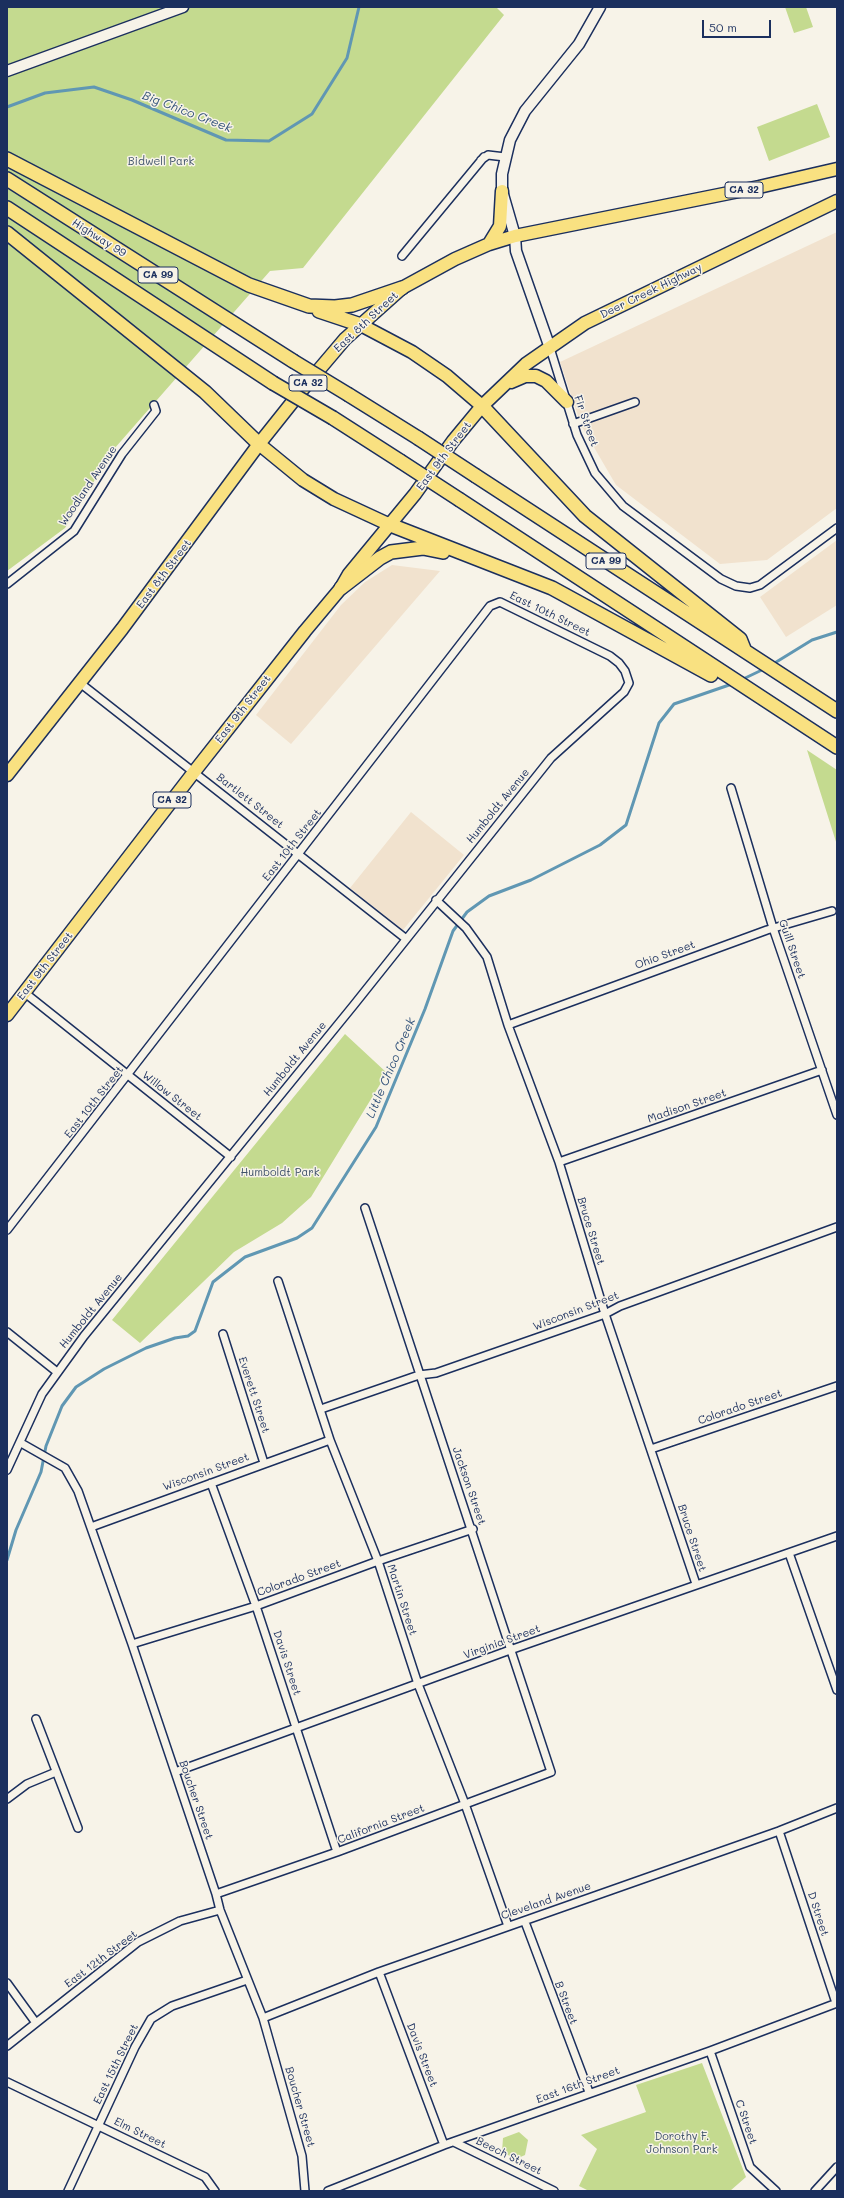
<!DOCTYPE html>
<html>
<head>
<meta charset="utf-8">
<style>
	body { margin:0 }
	#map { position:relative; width:844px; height:2198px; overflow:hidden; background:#f7f3e8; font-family:Mali,sans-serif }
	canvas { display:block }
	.frame { position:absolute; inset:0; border:8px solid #1b2f5e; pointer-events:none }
	.scale { position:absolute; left:702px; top:20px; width:69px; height:18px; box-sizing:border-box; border:2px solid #1b2f5e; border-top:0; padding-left:5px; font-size:12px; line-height:14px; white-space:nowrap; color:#1b2f5e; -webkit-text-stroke:3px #f7f3e8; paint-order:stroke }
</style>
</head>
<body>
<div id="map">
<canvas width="844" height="2198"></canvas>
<div class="frame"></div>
<div class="scale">50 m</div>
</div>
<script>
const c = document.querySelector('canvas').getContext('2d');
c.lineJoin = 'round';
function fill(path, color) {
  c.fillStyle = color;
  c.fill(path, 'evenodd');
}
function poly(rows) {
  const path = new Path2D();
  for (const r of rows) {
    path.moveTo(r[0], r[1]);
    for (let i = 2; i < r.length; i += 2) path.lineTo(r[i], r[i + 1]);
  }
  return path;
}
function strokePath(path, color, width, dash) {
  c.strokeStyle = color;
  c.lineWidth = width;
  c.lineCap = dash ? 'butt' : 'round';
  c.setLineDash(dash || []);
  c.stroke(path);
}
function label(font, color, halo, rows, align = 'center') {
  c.font = font + ' Mali,sans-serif';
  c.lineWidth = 3;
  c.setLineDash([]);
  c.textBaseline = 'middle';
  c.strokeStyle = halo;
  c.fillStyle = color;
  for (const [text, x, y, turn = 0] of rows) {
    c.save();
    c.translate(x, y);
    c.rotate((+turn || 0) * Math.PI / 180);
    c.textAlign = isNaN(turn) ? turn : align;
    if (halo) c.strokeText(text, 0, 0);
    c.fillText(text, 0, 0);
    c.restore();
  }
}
const built = poly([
	[837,232,837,508,767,560,720,564,616,485,581,425,560,362],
	[837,540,837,605,786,637,760,597],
	[392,565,440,571,291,744,256,715,341,605,365,582],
	[411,812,464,855,403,930,350,888]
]);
const green = poly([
	[7,7,496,7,504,15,303,268,270,271,114,449,65,528,7,571],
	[785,7,806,7,813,27,794,33],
	[817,104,830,137,769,161,757,127],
	[807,750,837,770,837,845],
	[345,1034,387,1073,311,1197,282,1223,234,1252,140,1343,112,1320],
	[702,2063,746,2177,730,2191,589,2191,579,2186,597,2149,581,2135,646,2112,636,2085],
	[519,2132,528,2140,525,2155,516,2159,502,2152,503,2138]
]);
const stream = poly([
	[7,107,45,93,94,87,132,100,226,140,269,141,312,114,347,58,359,7],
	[773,664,812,640,837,632],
	[741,680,764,669],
	[7,1560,16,1530,41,1472,46,1446,62,1406,76,1387,104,1369,146,1348,175,1338,188,1336,195,1331,213,1282,245,1257,297,1238,312,1228,376,1127,425,1009,453,931,467,912,489,896,531,880,600,845,626,825,659,723,674,704,732,684]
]);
const street = poly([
	[481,160,488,155,505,157],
	[402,256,484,157],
	[550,348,577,435,595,473,623,506,721,579,736,586,750,588,760,585,837,528],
	[573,424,635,402],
	[7,584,74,531,122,454,156,411,154,405],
	[80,683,405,938],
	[731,788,773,928,837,1115],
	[436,900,466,928,487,957,508,1025,559,1162,605,1314,696,1584],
	[25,993,231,1157],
	[508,1025,767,930,832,911],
	[559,1162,822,1070],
	[7,1230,490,606,500,602,610,656,619,663,625,671,629,683,624,692,551,758,353,1006,84,1336,42,1394,7,1470],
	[278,1281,330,1440,378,1561,418,1684,465,1804,508,1926],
	[7,1332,57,1372],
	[223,1334,264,1463],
	[321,1409,419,1375,436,1373,605,1314,620,1306,837,1227],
	[21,1443,65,1468,78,1491,132,1644,216,1894,220,1910,263,2018,302,2156,305,2191],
	[651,1449,837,1386],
	[211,1483,256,1606,337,1852],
	[91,1527,330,1440],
	[789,1553,837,1690],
	[132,1644,256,1606,378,1561,473,1529],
	[36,1719,78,1828],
	[175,1772,510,1650,837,1536],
	[7,1799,27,1784,56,1772],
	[779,1831,836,2003],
	[216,1894,337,1852,551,1772,365,1208],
	[525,1922,589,2092],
	[379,1972,444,2145],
	[7,1983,36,2023],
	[263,2018,379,1972,779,1831,837,1808],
	[7,2046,138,1942,180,1921,220,1910],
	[710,2051,750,2167,776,2191],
	[7,2082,205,2177,215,2191],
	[454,2142,554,2191],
	[68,2191,135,2047,151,2019,172,2006,247,1980],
	[328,2191,444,2145,710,2051,837,2003],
	[815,2191,837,2167]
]);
const secondary = poly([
	[7,71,183,7],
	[550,348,516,251,515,236,502,191,502,174,510,140,525,111,579,44,600,7]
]);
const primary = poly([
	[489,244,500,226,502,191],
	[361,325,412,352,447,376,482,406],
	[511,382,525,376,536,376,546,381,567,402],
	[259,444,303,480,334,499,388,524],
	[7,775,122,629,259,444,306,385,345,339,402,288,455,259,489,244,515,236,759,187,837,169],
	[7,1015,194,772,305,631,341,588,349,574,415,494,453,441,482,406,526,364,585,323,837,201]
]);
const highway = poly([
	[7,159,249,285,309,306,335,307,352,305,402,288],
	[7,179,293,361],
	[7,208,273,383],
	[7,233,205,392,259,444],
	[319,311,361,325],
	[349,395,418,438],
	[482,406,585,516,740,639,744,649],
	[333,418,400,461],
	[476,476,837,711],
	[460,500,837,747],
	[388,524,552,588,711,675],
	[341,588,380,558,391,552,423,548,443,552]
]);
const highwayBridge = poly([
	[293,361,349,395],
	[273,383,333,418],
	[418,438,476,476],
	[400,461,460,500]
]);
const shields = [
	[744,190,38],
	[158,275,40],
	[308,383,38],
	[606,561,40],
	[172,800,38]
];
const shieldNames = [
	["CA 32",744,190],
	["CA 99",158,275],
	["CA 32",308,383],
	["CA 99",606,561],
	["CA 32",172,800]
];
const parkNames = [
	["Bidwell Park",161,162],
	["Humboldt Park",280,1173],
	["Dorothy F.",682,2137],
	["Johnson Park",682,2150]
];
const streetNames = [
	["Highway 99",99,238,32],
	["Deer Creek Highway",651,291,-26],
	["East 8th Street",366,322,-43],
	["Fir Street",586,421,71],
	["East 9th Street",444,456,-53],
	["Woodland Avenue",88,486,-56],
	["East 8th Street",164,574,-53],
	["East 10th Street",550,614,26],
	["East 9th Street",243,709,-52],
	["Bartlett Street",250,801,38],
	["Humboldt Avenue",498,806,-51],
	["East 10th Street",292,845,-52],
	["Guill Street",792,949,71],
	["Ohio Street",665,955,-20],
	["East 9th Street",45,966,-52],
	["Humboldt Avenue",295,1059,-51],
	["Willow Street",172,1096,38],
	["East 10th Street",94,1102,-52],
	["Madison Street",687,1106,-19],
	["Bruce Street",591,1231,73],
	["Humboldt Avenue",91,1311,-51],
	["Wisconsin Street",576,1311,-21],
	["Everett Street",254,1395,72],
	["Colorado Street",740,1407,-19],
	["Wisconsin Street",206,1472,-20],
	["Jackson Street",469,1486,71],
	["Bruce Street",692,1538,72],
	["Colorado Street",299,1578,-20],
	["Martin Street",402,1600,72],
	["Virginia Street",502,1642,-20],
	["Davis Street",287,1663,72],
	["Boucher Street",196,1800,71],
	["California Street",381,1824,-21],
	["Cleveland Avenue",546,1901,-19],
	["D Street",818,1914,72],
	["East 12th Street",101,1959,-37],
	["B Street",566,2003,69],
	["Davis Street",422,2055,69],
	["East 15th Street",116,2064,-64],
	["East 16th Street",578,2085,-20],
	["Boucher Street",300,2107,74],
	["C Street",746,2122,71],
	["Elm Street",140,2133,26],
	["Beech Street",509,2156,26]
];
const waterNames = [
	["Big Chico Creek",187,112,21],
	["Little Chico Creek",391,1068,-67]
];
fill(built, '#f1e2ce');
fill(green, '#c4da8f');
strokePath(stream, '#6097b3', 3);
strokePath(street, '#1b2f5e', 10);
strokePath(secondary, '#1b2f5e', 13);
strokePath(primary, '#1b2f5e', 15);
strokePath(highway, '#1b2f5e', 16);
strokePath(street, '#f7f3e8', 7);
strokePath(secondary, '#f7f3e8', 10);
strokePath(primary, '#f9e181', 12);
strokePath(highway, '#f9e181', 13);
strokePath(highwayBridge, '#1b2f5e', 16, []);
strokePath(highwayBridge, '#f9e181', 13);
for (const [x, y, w] of shields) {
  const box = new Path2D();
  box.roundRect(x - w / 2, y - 8, w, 16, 3);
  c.fillStyle = '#f7f3e8';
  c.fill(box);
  strokePath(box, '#1b2f5e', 1);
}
label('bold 10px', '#1b2f5e', null, shieldNames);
label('11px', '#3d5168', '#f7f3e8', parkNames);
label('11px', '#1b2f5e', '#f7f3e8', streetNames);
label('italic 12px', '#32527a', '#f7f3e8', waterNames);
</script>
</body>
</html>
